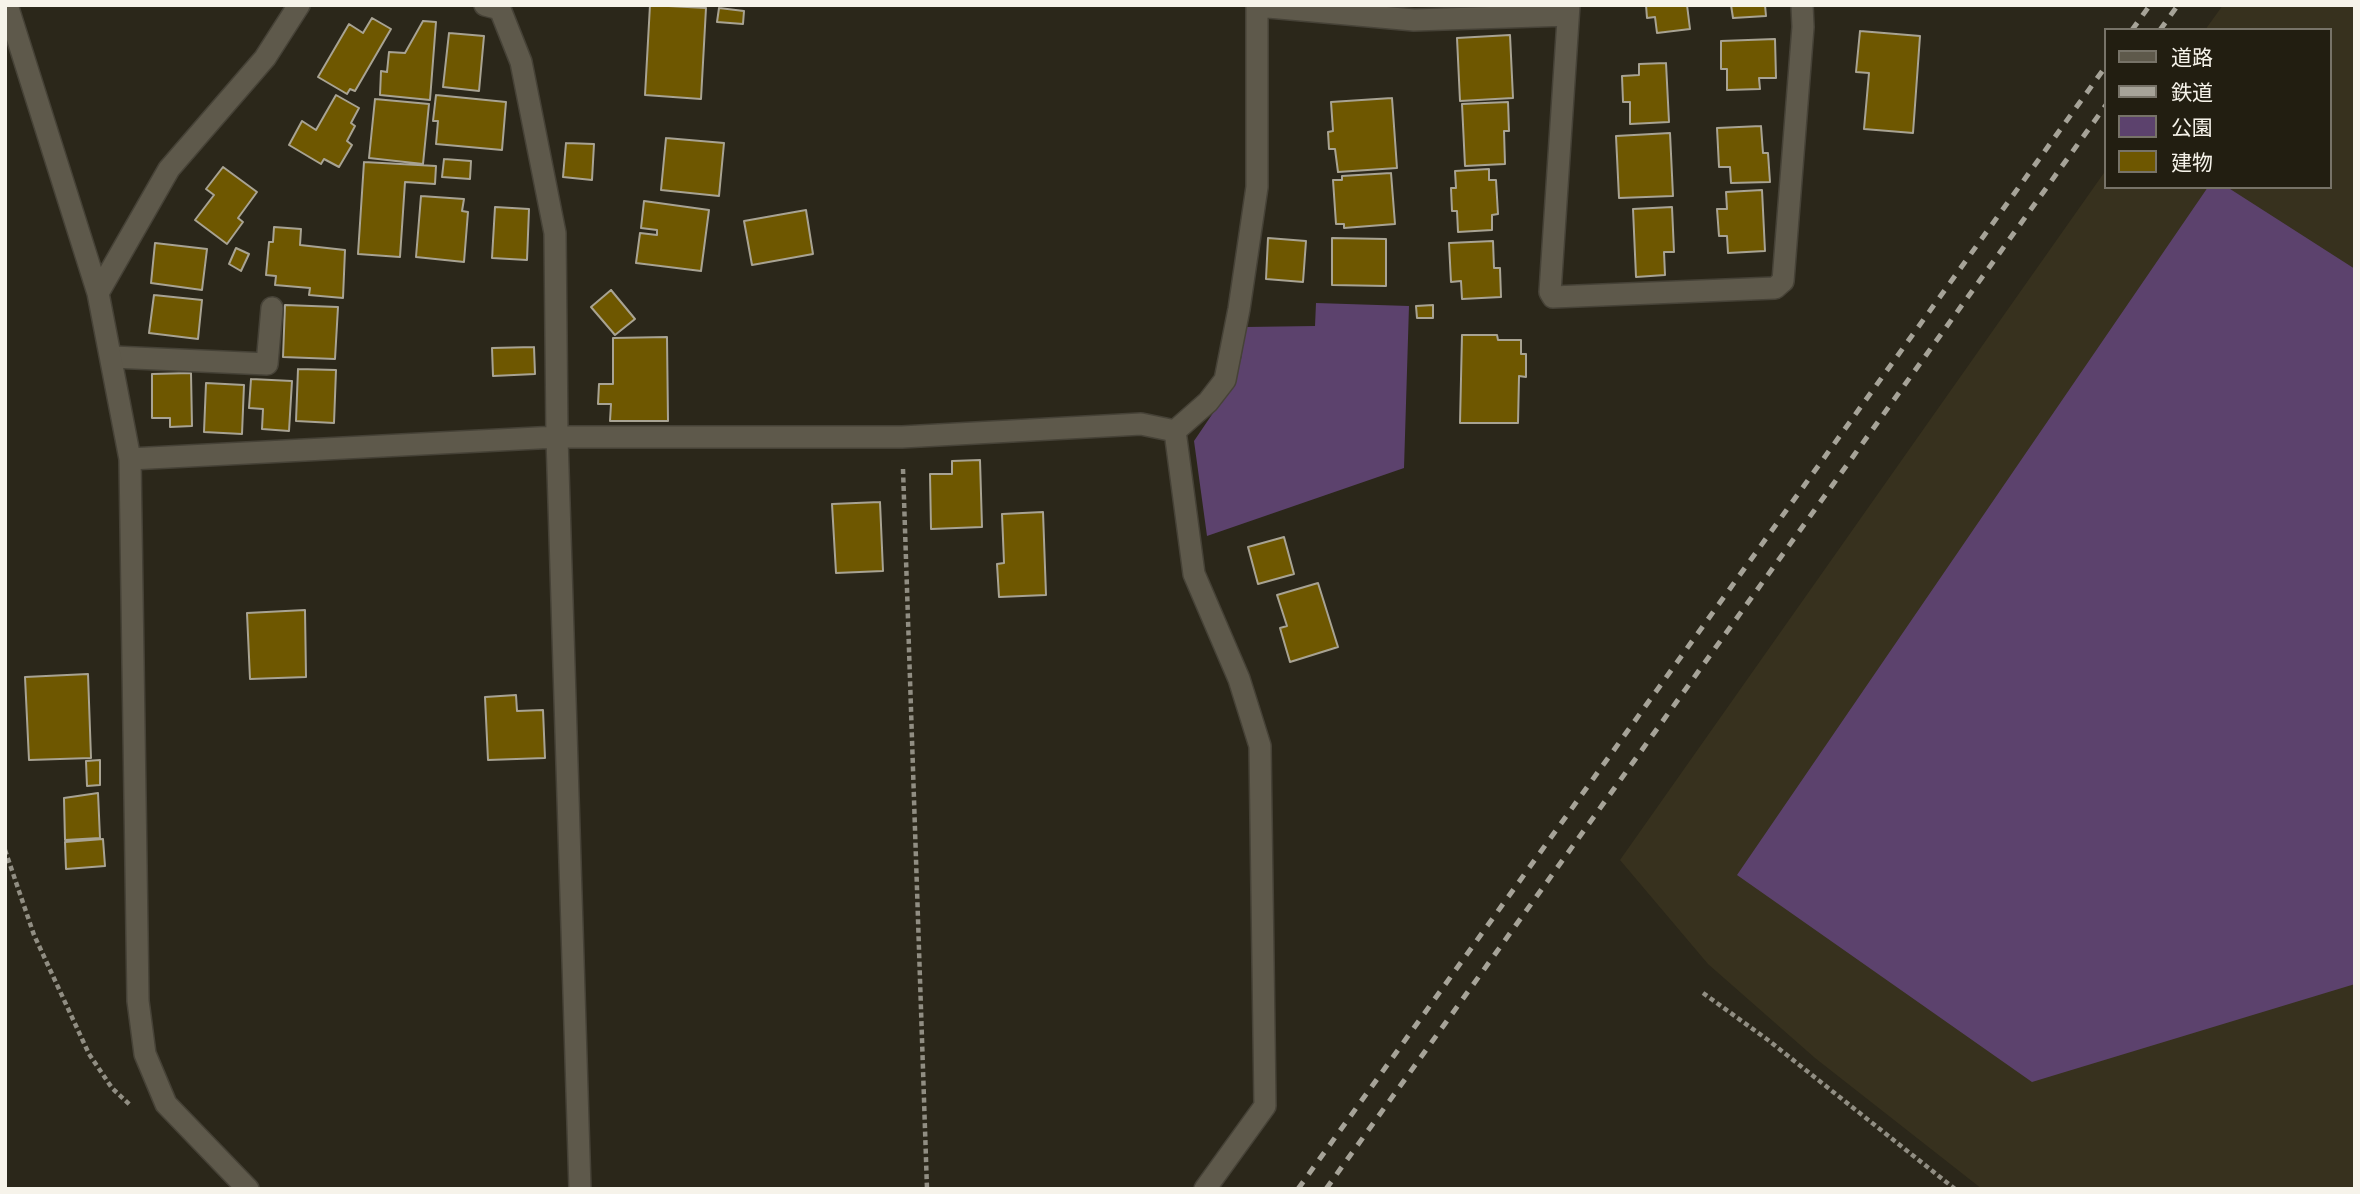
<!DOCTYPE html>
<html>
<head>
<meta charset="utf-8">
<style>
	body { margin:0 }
	#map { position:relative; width:2360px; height:1194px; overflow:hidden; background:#2b271a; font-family:"Archivo Narrow","Noto Sans JP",sans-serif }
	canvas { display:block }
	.frame { position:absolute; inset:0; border:7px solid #f6f3ea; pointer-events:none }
	.legend { position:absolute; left:2104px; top:28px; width:228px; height:161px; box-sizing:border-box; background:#221e11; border:2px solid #777368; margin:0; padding:9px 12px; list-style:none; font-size:21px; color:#f6f3ea }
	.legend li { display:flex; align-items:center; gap:14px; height:35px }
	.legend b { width:35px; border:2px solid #777368 }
</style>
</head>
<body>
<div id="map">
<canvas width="2360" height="1194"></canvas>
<div class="frame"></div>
<ul class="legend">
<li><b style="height:9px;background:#5e594b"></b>道路</li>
<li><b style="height:9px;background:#a6a398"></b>鉄道</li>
<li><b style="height:19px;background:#5c426d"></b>公園</li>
<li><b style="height:19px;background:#6e5700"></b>建物</li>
</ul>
</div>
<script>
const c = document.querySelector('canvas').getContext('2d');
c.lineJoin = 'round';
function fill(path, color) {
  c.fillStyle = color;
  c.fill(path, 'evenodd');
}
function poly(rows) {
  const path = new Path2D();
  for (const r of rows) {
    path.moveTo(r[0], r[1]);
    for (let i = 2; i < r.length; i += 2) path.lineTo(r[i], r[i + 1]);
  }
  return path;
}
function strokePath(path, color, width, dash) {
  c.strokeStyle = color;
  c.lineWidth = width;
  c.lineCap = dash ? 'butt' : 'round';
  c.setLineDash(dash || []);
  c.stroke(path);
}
const built = poly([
	[2223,5,2355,5,2355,1189,1982,1189,1815,1058,1708,964,1620,860,2106,170,2106,187,2330,187,2330,30,2205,30]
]);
const green = poly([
	[2208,187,2227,187,2355,269,2355,984,2032,1082,1737,875],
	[1316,303,1409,306,1404,468,1207,536,1194,441,1230,388,1241,359,1246,327,1315,326]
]);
const building = poly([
	[650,5,706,8,701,99,645,95,650,5],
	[1646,5,1687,5,1690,29,1657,33,1655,17,1647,18,1646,5],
	[1731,5,1765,5,1766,16,1733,18,1731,5],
	[719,8,744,11,743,24,717,22,719,8],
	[372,18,391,29,355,91,350,89,347,94,318,77,349,24,363,33,372,18],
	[423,21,436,22,430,100,380,95,381,71,387,72,389,52,405,53,423,21],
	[1860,31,1920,36,1913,133,1864,129,1869,73,1856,72,1860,31],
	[449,33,484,36,479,91,443,87,449,33],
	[1510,35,1513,98,1460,101,1457,38,1510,35],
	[1775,39,1776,78,1759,78,1760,89,1727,90,1727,69,1721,69,1721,41,1775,39],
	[1666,63,1669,122,1630,124,1630,102,1623,102,1622,76,1639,75,1639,64,1666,63],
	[336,95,359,108,351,123,355,126,347,141,352,145,339,167,324,159,321,164,289,145,302,121,316,130,336,95],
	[436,95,506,102,502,150,436,144,438,121,433,121,436,95],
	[1392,98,1397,168,1338,172,1335,149,1329,149,1328,132,1333,131,1331,102,1392,98],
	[375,99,429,104,423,164,369,158,375,99],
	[1508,102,1509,131,1504,131,1505,164,1465,166,1462,104,1508,102],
	[1761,126,1763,153,1768,153,1770,182,1731,183,1730,167,1719,167,1717,128,1761,126],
	[1670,133,1673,196,1619,198,1616,136,1670,133],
	[666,138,724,143,719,196,661,190,666,138],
	[566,143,594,144,592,180,563,177,566,143],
	[444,159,471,161,470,179,442,177,444,159],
	[364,162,436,166,435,184,405,182,400,257,358,254,364,162],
	[223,167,257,192,238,218,243,222,227,244,195,220,214,195,206,189,223,167],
	[1489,169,1489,180,1496,180,1498,214,1492,215,1492,230,1458,232,1457,211,1452,211,1451,188,1456,188,1455,171,1489,169],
	[1391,173,1395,224,1344,228,1344,224,1336,224,1333,180,1342,180,1342,176,1391,173],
	[1762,190,1765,251,1728,253,1727,236,1719,236,1717,209,1727,209,1726,192,1762,190],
	[421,196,464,199,462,211,468,212,464,262,416,257,421,196],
	[644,201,709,210,701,271,636,263,640,233,657,235,657,230,641,228,644,201],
	[495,207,529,209,527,260,492,258,495,207],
	[1672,207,1674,252,1664,252,1665,275,1636,277,1633,209,1672,207],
	[806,210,813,254,752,265,744,221,806,210],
	[274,227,301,229,300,245,345,250,343,298,309,295,310,288,275,285,276,276,266,275,269,242,273,242,274,227],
	[1268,238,1306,241,1303,282,1266,279,1268,238],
	[1332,238,1386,239,1386,286,1332,285,1332,238],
	[1493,241,1494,268,1500,268,1501,297,1462,299,1461,281,1451,282,1449,243,1493,241],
	[155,243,207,249,202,290,151,283,155,243],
	[236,248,249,254,241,271,229,264,236,248],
	[611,290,635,319,615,335,591,307,611,290],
	[154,295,202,300,198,339,149,333,154,295],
	[285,305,338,307,335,359,283,357,285,305],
	[1433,305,1433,318,1417,318,1416,306,1433,305],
	[1462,335,1497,335,1498,340,1521,340,1521,354,1526,354,1526,377,1519,376,1518,423,1460,423,1462,335],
	[667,337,668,421,610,421,611,404,598,404,599,384,613,384,613,338,667,337],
	[534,347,535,374,493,376,492,348,534,347],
	[298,369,336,370,334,423,296,421,298,369],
	[191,373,192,426,170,427,170,418,152,418,152,374,191,373],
	[251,379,292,381,289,431,262,429,263,409,249,408,251,379],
	[206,383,244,385,242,434,204,432,206,383],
	[980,460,982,527,931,529,930,474,952,474,952,461,980,460],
	[880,502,883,571,836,573,832,504,880,502],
	[1043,512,1046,595,999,597,997,564,1004,563,1002,514,1043,512],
	[1284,537,1294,574,1258,584,1248,547,1284,537],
	[1318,583,1338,647,1290,662,1280,628,1287,626,1277,595,1318,583],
	[305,610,306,677,250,679,247,613,305,610],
	[88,674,91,758,29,760,25,677,88,674],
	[516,695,517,711,543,710,545,758,488,760,485,697,516,695],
	[100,760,100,785,87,786,86,761,100,760],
	[98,793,100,838,65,840,64,798,98,793],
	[103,839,105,866,66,869,65,842,103,839]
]);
const path = poly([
	[903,469,927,1189],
	[5,850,34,935,89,1054,112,1088,130,1105],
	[1703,993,1768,1040,1955,1189]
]);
const service = poly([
	[113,357,267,364,272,308]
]);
const minor = poly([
	[7,5,98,293,130,459,138,1001,145,1054,166,1104,248,1189],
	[485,5,500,9,521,62,555,233,557,437,580,1189],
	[1569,5,1550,292,1553,297,1775,288,1783,281,1803,27,1802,5],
	[1257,6,1414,20,1568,15],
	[98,293,169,169,265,58,299,5],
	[1175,431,1208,402,1225,380,1239,309,1257,187,1257,5],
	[130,459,557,437,902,437,1141,424,1175,431,1194,574,1239,679,1260,746,1265,1106,1205,1189]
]);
const rail = poly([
	[2132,30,2150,5],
	[2160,30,2178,5],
	[1298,1189,2106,66],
	[1326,1189,2106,105]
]);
fill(built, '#37311e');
fill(green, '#5c426d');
fill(building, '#6e5700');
strokePath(building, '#a8a393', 2);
strokePath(service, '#464237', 24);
strokePath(minor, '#464237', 24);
strokePath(path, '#918e83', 4.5, [5, 3.5]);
strokePath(service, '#5e594b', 21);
strokePath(minor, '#5e594b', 21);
strokePath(rail, '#a6a398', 5, [9, 9]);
</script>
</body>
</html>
